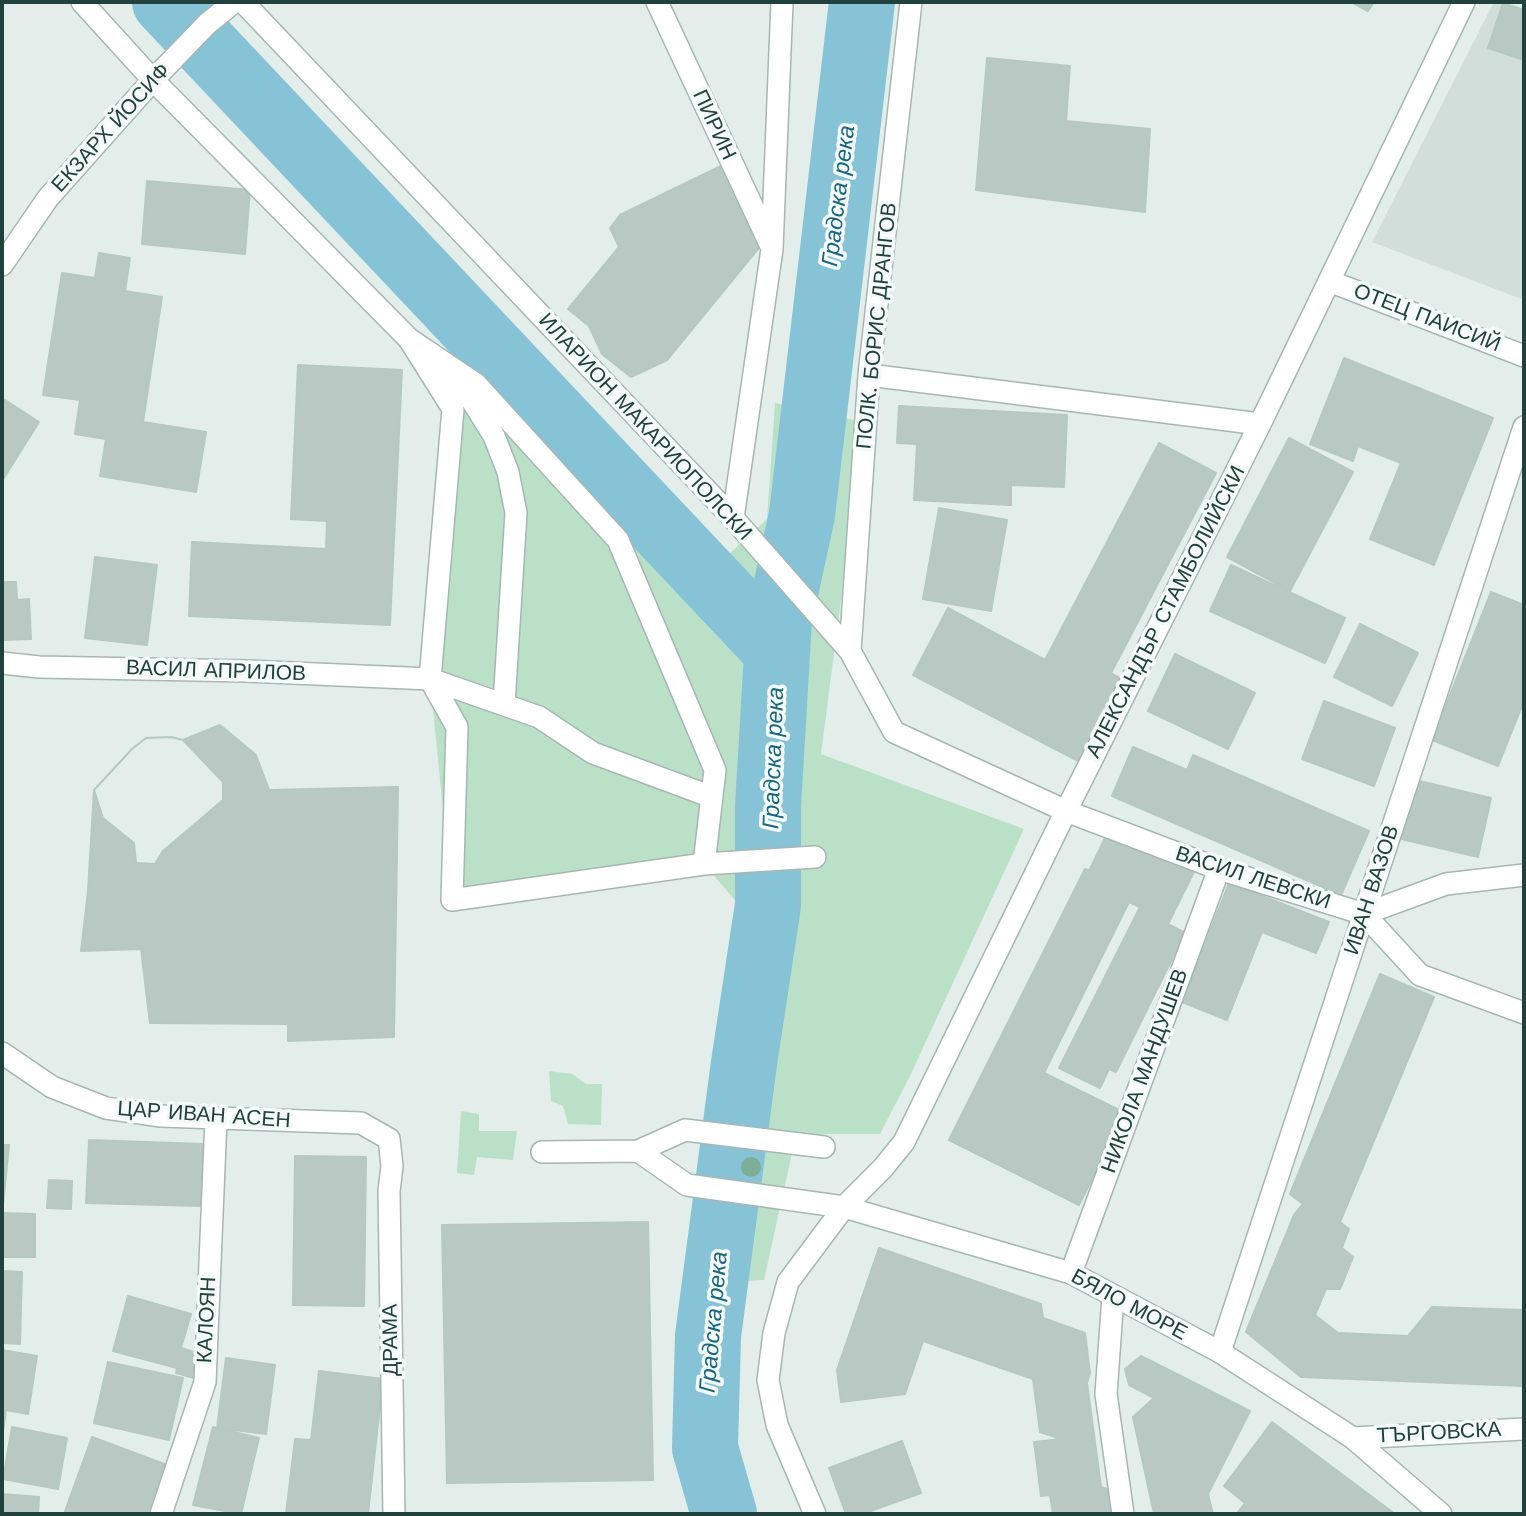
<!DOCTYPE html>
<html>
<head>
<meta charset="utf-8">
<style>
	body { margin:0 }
	#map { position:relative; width:1526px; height:1516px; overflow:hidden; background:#e3eeea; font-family:"Work Sans",sans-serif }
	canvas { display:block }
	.frame { position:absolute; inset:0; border:4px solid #21413c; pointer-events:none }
</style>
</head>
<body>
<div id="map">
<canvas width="1526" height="1516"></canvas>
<div class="frame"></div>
</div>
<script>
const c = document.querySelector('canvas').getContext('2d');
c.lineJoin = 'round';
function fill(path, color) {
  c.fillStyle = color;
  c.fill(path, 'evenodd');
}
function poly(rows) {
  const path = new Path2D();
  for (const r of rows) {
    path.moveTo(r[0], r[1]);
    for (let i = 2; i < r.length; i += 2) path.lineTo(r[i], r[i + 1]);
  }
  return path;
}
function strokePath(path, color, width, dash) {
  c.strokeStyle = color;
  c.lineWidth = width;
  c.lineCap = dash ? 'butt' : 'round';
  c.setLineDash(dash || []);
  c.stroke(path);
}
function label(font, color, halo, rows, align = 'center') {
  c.font = font + ' "Work Sans",sans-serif';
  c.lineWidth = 7;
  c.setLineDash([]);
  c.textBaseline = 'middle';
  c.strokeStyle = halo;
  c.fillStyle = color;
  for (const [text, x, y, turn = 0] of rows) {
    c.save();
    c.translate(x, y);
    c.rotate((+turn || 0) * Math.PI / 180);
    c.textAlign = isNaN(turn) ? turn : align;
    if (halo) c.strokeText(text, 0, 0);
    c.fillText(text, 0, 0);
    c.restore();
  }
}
const built = poly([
	[1494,2,1501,2,1524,10,1524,300,1372,242]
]);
const green = poly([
	[517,341,726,557,767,519,775,403,864,422,821,754,1024,829,910,1076,880,1134,820,1134,824,1147,794,1144,764,1280,694,1284,696,1244,724,1104,740,906,704,864,452,900,430,679,453,409],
	[549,1071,572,1074,586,1084,602,1084,601,1125,568,1124,563,1106,551,1101],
	[461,1111,479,1114,479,1131,517,1131,513,1160,477,1157,474,1175,457,1173]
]);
const river = poly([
	[165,2,777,651],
	[724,1514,705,1448,708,1336,744,1063,768,905,768,806,779,620,802,515,862,2]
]);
const building = poly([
	[1351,2,1374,2,1368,11,1351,2],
	[1503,3,1524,10,1524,60,1488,48,1503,3],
	[987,58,1070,66,1066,121,1150,129,1145,212,976,190,987,58],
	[725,164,762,244,667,360,631,377,602,354,589,326,568,309,619,247,610,228,620,215,725,164],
	[147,181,250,190,245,254,142,244,147,181],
	[99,253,130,258,125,291,162,297,143,422,206,432,196,492,100,476,106,439,75,434,80,400,43,395,62,273,95,278,99,253],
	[1344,358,1493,418,1434,565,1370,539,1401,463,1358,446,1353,461,1310,444,1344,358],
	[298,365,402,370,390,625,189,616,192,542,326,549,327,521,291,519,298,365],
	[2,398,39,422,2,481,2,398],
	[899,406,1067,415,1064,487,1011,485,1011,505,914,500,917,444,897,443,899,406],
	[1289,438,1353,472,1290,591,1227,557,1289,438],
	[1159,443,1216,473,1111,673,1125,681,1082,763,913,675,948,608,1045,660,1159,443],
	[939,508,1007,520,991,611,923,599,939,508],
	[95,557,157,565,147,645,85,638,95,557],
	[1231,565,1345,618,1325,663,1210,611,1231,565],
	[2,582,16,582,17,600,29,599,31,639,2,640,2,582],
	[1491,592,1524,605,1524,701,1498,766,1432,740,1491,592],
	[1360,624,1418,653,1392,706,1334,677,1360,624],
	[1175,654,1255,693,1228,749,1148,711,1175,654],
	[1324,701,1395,728,1374,786,1302,759,1324,701],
	[220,725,256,755,269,790,398,787,394,1037,288,1041,288,1024,150,1023,141,949,81,951,88,891,94,790,132,749,146,738,171,737,183,740,220,725],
	[171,737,183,740,223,782,223,800,163,851,155,864,136,863,134,843,103,818,94,790,132,749,146,738,171,737],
	[1133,747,1187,770,1193,755,1369,831,1341,895,1112,796,1133,747],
	[1411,779,1491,798,1478,857,1397,838,1411,779],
	[1109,830,1194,872,1168,924,1185,933,1116,1072,1109,1069,1100,1088,1059,1068,1140,907,1129,902,1044,1073,1125,1113,1079,1205,949,1140,1085,869,1089,871,1109,830],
	[1229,883,1329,922,1316,953,1262,932,1227,1020,1182,1002,1229,883],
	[1380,974,1434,997,1340,1222,1349,1229,1342,1248,1353,1257,1340,1289,1326,1289,1315,1315,1338,1333,1408,1336,1432,1307,1524,1310,1524,1386,1301,1377,1246,1332,1294,1215,1303,1204,1290,1194,1380,974],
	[89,1140,203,1144,201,1206,86,1203,89,1140],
	[2,1145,9,1145,3,1205,2,1205,2,1145],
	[295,1156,366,1157,364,1306,293,1305,295,1156],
	[49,1180,72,1181,71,1209,47,1208,49,1180],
	[2,1213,35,1214,35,1257,2,1257,2,1213],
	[648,1222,653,1480,447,1483,442,1225,648,1222],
	[879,1248,1041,1304,1043,1318,1085,1333,1090,1373,1087,1383,1101,1487,1117,1493,1120,1514,1053,1514,1050,1495,1041,1496,1034,1442,1061,1439,1040,1432,1033,1379,923,1341,905,1394,841,1402,837,1370,879,1248],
	[2,1271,22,1272,20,1344,2,1343,2,1271],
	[128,1296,191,1314,181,1348,204,1355,198,1379,176,1373,177,1368,113,1351,128,1296],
	[2,1350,37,1356,28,1414,6,1410,2,1438,2,1350],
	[1141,1356,1250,1411,1208,1494,1213,1514,1154,1514,1133,1417,1154,1398,1129,1385,1125,1369,1141,1356],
	[226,1358,275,1365,266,1434,217,1428,226,1358],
	[108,1362,183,1378,169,1440,94,1423,108,1362],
	[319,1371,383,1379,368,1514,286,1514,295,1439,311,1440,319,1371],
	[1272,1422,1395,1514,1238,1512,1245,1503,1224,1486,1272,1422],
	[12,1427,67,1438,58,1489,3,1479,12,1427],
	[213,1427,259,1438,241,1514,193,1505,213,1427],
	[92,1437,167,1465,149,1514,64,1514,92,1437],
	[902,1441,921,1493,862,1514,846,1514,829,1468,902,1441],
	[2,1494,39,1497,38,1514,2,1514,2,1494]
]);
const pedestrian = poly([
	[409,339,453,409,430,679,457,727,452,900,704,864,815,857],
	[433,363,469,396,494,436,508,472,516,513,504,704],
	[476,384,618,540,715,770,704,864],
	[430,679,539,717,593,753,712,797],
	[638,1151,687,1185,844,1207,1071,1273,1220,1352,1353,1438,1441,1514],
	[542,1152,638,1151,685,1130,824,1147],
	[1353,1438,1524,1429]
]);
const minor = poly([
	[82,2,153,80,409,339,476,384],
	[243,2,733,518,850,651,894,732,1066,811,1219,869,1364,914,1446,884,1524,875],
	[657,2,770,244],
	[2,265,48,198,153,80,207,24,234,2],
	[1329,281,1524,356],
	[869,375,1260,424],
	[733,518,772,249,782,2],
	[850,651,869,375,911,2],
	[2,663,39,667,247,671,430,679],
	[1364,914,1420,975,1524,1013],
	[2,1053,52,1087,106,1108,161,1116,361,1123,389,1139,392,1166,389,1191,394,1514],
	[1071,1273,1219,869],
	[1113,1296,1106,1394,1123,1514],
	[1220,1352,1524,427],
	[161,1514,205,1382,216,1119],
	[815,1514,777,1425,768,1380,774,1333,788,1282,844,1207,883,1168,904,1142,1066,811,1260,424,1464,2]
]);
const trees = [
	[751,1167]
];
const streetNames = [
	["ПИРИН",714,125,65],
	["ЕКЗАРХ ЙОСИФ",111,128,-48],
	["ОТЕЦ ПАИСИЙ",1427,318,21],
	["ПОЛК. БОРИС ДРАНГОВ",877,326,-84],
	["ИЛАРИОН МАКАРИОПОЛСКИ",645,427,47],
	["АЛЕКСАНДЪР СТАМБОЛИЙСКИ",1166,612,-63],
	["ВАСИЛ АПРИЛОВ",216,671,2],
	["ВАСИЛ ЛЕВСКИ",1253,878,18],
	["ИВАН ВАЗОВ",1372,890,-72],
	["НИКОЛА МАНДУШЕВ",1145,1071,-70],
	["ЦАР ИВАН АСЕН",204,1115,4],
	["БЯЛО МОРЕ",1129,1305,28],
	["КАЛОЯН",207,1320,-87],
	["ДРАМА",391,1340,-91],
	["ТЪРГОВСКА",1439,1433,-3]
];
const waterNames = [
	["Градска река",839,196,-83],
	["Градска река",774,758,-88],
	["Градска река",714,1322,-85]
];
fill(built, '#d1ded9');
fill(green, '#bae1c8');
strokePath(river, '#87c3d7', 66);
fill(building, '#b8c9c4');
strokePath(building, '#b5c8c2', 2);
strokePath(pedestrian, '#a5b7b2', 24);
strokePath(minor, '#a5b7b2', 24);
strokePath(pedestrian, '#fff', 21);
strokePath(minor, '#fff', 21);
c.fillStyle = '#7caf95';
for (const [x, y] of trees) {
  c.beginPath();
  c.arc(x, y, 10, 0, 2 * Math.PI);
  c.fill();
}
label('21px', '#21413c', '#f4faf8', streetNames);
label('italic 23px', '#156683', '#f4faf8', waterNames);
</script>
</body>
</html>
